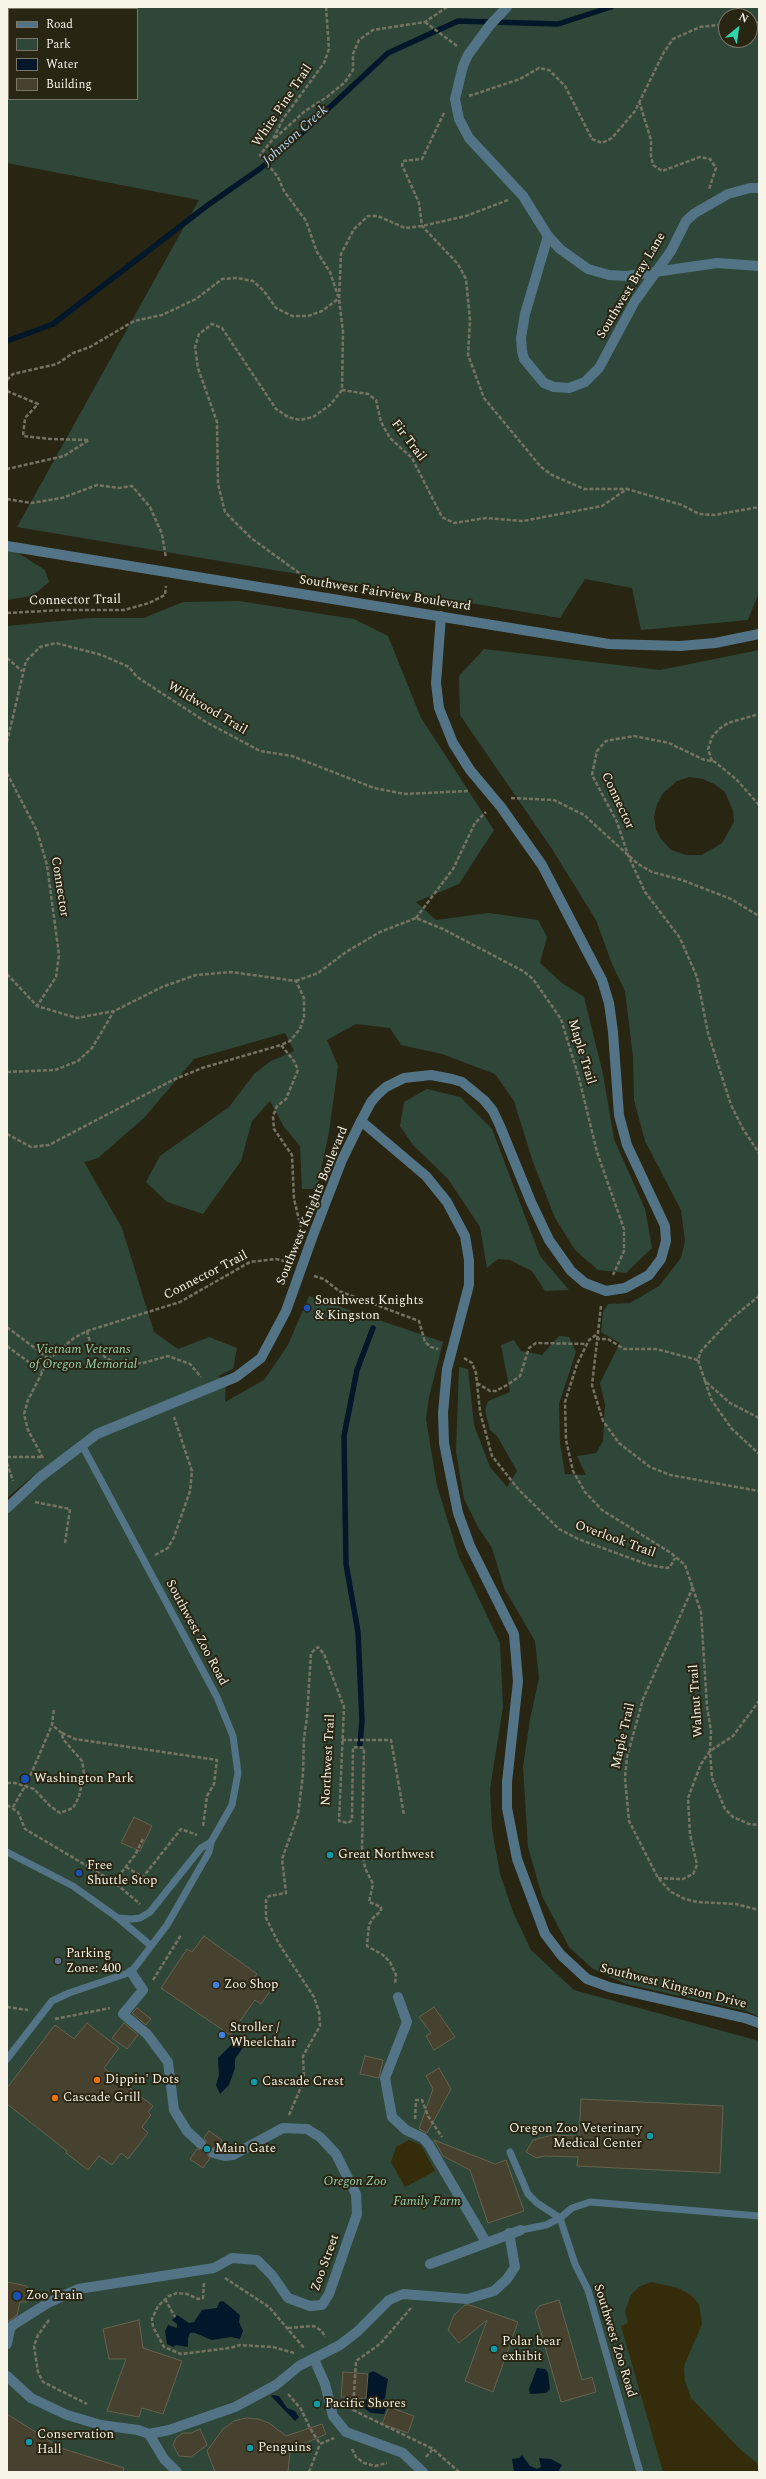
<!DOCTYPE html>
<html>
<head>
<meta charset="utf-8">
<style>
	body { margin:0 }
	#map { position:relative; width:766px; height:2479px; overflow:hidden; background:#292513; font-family:Spectral,serif }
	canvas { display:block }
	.frame { position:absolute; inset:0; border:8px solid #f6f3e7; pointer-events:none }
	.legend { position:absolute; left:8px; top:8px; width:130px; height:92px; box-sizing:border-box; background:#292513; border:1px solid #7b7768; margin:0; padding:5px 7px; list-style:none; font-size:12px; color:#f6f3e7 }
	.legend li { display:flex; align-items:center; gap:8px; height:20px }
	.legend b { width:20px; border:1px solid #7b7768 }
	.north { position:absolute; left:718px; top:8px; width:40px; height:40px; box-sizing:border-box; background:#292513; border:1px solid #7b7768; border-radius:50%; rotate:29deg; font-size:11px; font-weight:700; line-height:16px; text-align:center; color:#f6f3e7 }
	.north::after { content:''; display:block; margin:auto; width:14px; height:18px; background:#2fd4aa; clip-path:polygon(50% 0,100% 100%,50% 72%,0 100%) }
</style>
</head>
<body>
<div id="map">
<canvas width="766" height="2479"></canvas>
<div class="frame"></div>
<ul class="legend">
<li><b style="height:5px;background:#537486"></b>Road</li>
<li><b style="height:11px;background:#2f4739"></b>Park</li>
<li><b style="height:11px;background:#021729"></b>Water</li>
<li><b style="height:11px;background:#47422f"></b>Building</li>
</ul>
<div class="north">N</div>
</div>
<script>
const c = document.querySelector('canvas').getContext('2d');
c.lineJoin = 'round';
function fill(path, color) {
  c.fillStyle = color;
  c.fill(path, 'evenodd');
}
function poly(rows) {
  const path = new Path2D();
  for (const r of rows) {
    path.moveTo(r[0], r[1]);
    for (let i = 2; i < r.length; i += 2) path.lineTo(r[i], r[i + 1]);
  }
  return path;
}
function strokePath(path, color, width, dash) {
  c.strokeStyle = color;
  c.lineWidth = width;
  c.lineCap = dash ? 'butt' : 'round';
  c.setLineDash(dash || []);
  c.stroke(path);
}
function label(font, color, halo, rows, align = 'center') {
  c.font = font + ' Spectral,serif';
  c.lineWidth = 4;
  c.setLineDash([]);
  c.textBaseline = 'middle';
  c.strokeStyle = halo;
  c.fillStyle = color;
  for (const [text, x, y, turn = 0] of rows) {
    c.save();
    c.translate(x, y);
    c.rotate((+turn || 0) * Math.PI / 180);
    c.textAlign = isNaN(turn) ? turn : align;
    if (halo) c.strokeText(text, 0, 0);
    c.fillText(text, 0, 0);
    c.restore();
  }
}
const green = poly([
	[7,7,759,7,759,592,748,620,641,630,632,588,585,579,560,618,17,527,199,200,7,163],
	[9,9,137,9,137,99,9,99],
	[726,16,750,16,750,40,726,40],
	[7,546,45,570,49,582,32,596,7,600],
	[239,601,354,619,388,636,421,718,494,830,459,884,416,902,436,920,489,913,538,920,547,937,540,963,562,983,584,997,603,1074,614,1139,645,1209,652,1248,626,1273,598,1270,575,1250,555,1218,533,1162,514,1101,495,1074,442,1054,401,1045,390,1028,356,1024,327,1040,338,1066,329,1132,317,1189,302,1189,300,1146,284,1127,270,1101,252,1121,241,1161,203,1214,167,1202,146,1182,160,1156,229,1107,254,1074,271,1061,294,1051,285,1033,194,1059,144,1118,98,1158,84,1162,122,1228,154,1332,178,1349,209,1337,237,1348,233,1369,218,1376,226,1381,225,1402,264,1380,288,1345,309,1296,443,1342,429,1397,426,1419,437,1486,459,1557,500,1643,503,1707,490,1789,492,1829,500,1874,513,1912,531,1950,574,1990,759,2041,759,2472,7,2472,7,1508,39,1478,35,1474,7,1498,7,626,91,618,144,618,183,602],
	[484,649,660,670,759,650,759,2017,747,2011,626,1984,593,1969,569,1947,542,1896,528,1847,523,1767,530,1719,539,1678,535,1641,504,1588,492,1548,478,1527,464,1499,456,1452,459,1367,468,1369,474,1425,490,1467,507,1487,517,1471,497,1436,490,1430,485,1411,488,1401,510,1392,501,1345,514,1340,521,1351,542,1355,559,1336,569,1337,576,1352,559,1404,560,1443,565,1474,586,1475,577,1456,596,1453,603,1441,605,1405,600,1383,620,1343,601,1332,603,1312,608,1304,630,1303,659,1286,681,1258,685,1241,681,1210,645,1141,634,1100,633,1057,625,991,612,964,596,920,552,849,460,715,459,676],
	[689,777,703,779,714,784,725,792,733,811,734,822,722,843,702,855,686,855,671,850,661,839,656,830,654,817,657,804,663,793,677,781],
	[427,1089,460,1097,492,1129,540,1256,569,1290,545,1291,532,1271,510,1260,498,1259,487,1268,480,1227,448,1179,413,1145,400,1126,404,1102]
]);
const sand = poly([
	[409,2140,421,2145,435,2171,405,2187,391,2162,396,2147],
	[651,2282,678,2288,691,2295,699,2304,702,2324,684,2366,685,2381,691,2398,740,2449,759,2465,759,2472,663,2472,621,2326,628,2323,625,2311,631,2295,639,2287]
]);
const water = poly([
	[245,2041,244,2046,235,2059,235,2068,229,2085,220,2094,216,2085,219,2075,218,2058,231,2045],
	[223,2301,240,2315,239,2322,243,2331,240,2339,231,2337,212,2340,195,2333,190,2333,188,2338,188,2347,176,2345,173,2347,167,2344,165,2331,168,2325,177,2328,177,2324,172,2320,177,2315,189,2323,194,2322,202,2310,217,2308,219,2302],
	[537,2368,545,2369,548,2373,550,2389,546,2393,530,2394,529,2389],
	[373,2371,388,2379,385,2398,377,2404,386,2409,384,2414,371,2413,361,2406,363,2399,366,2398,368,2374],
	[272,2395,279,2396,287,2408,295,2411,299,2417,295,2421,271,2396],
	[522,2455,530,2466,537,2469,541,2467,539,2458,551,2459,562,2465,558,2472,514,2472,512,2459,519,2458]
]);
const stream = poly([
	[7,341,53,324,208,205,261,168,300,135,388,53,458,21,558,24,611,7],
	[360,1744,362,1721,358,1632,346,1564,344,1436,357,1370,373,1328]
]);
const building = poly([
	[134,1817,152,1826,140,1851,121,1843,134,1817],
	[204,1936,257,1974,254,1978,271,1990,261,2004,255,2000,230,2035,161,1988,187,1949,192,1952,204,1936],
	[434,2007,455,2037,434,2050,426,2036,431,2033,419,2017,434,2007],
	[137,2008,151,2019,146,2025,132,2013,137,2008],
	[87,2023,119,2048,104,2068,153,2106,148,2112,151,2115,142,2127,148,2133,128,2159,121,2153,112,2165,99,2156,88,2170,66,2153,67,2151,7,2104,7,2088,55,2025,74,2039,87,2023],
	[124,2023,138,2035,127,2049,112,2038,124,2023],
	[365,2056,383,2060,379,2078,360,2074,365,2056],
	[439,2068,451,2089,427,2133,419,2129,433,2089,426,2076,439,2068],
	[581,2099,723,2106,720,2173,577,2166,578,2157,544,2156,536,2158,526,2152,533,2140,552,2135,579,2136,581,2099],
	[209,2131,222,2140,217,2147,208,2149,207,2154,210,2158,203,2168,190,2159,197,2149,203,2150,206,2148,207,2142,204,2138,209,2131],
	[434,2140,495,2164,506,2160,524,2211,488,2223,470,2170,443,2156,434,2140],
	[7,2282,27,2286,27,2302,20,2302,17,2315,7,2322,7,2282],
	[559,2300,582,2380,592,2377,596,2392,561,2402,535,2312,539,2306,559,2300],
	[465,2305,470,2305,518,2322,493,2392,465,2381,487,2320,459,2343,448,2330,454,2315,465,2305],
	[139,2320,143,2348,182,2361,163,2414,142,2408,139,2417,107,2411,126,2359,109,2359,103,2329,139,2320],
	[343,2372,368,2374,366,2399,341,2397,343,2372],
	[389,2407,414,2416,408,2433,382,2424,389,2407],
	[7,2414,61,2448,124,2468,123,2472,7,2472,7,2414],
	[246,2418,258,2419,269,2423,286,2436,322,2424,326,2434,290,2450,288,2472,215,2472,207,2451,223,2429,234,2421,246,2418],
	[200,2429,207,2445,191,2457,179,2456,173,2445,176,2438,183,2433,191,2433,200,2429]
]);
const pedestrianTunnel = poly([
	[201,2144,213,2153]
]);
const path = poly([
	[326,7,329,49,324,63,283,119,273,139,260,155,278,177,284,191,306,221,317,252,330,272,338,296],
	[425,22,457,46],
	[750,24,759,22],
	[469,96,520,79,539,68,549,70,565,86,592,139,602,143,612,138,635,111,664,52,673,39,700,27,726,24],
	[639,101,651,140,651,156,653,165,662,171,700,157,710,159,716,168,709,189],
	[444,113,422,159,403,161,402,165,419,203,422,226,458,264,466,279,470,320,468,355,484,398,541,467,552,475,584,489,627,489],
	[275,138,305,111,327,97,345,82,353,70,353,54,359,40,373,30,425,22,447,7],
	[508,200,466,216,422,226,405,228,378,216,368,216,354,229,341,254,339,299,343,332,342,390,368,394,376,400,381,422,390,438,412,458,442,517,454,523,486,518,523,521,602,506,627,489,682,505,699,514,714,515,759,507],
	[7,380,13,374,57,364,73,353,90,347,134,321,162,315,196,299,222,279,237,278,253,281,264,291,276,308,292,316,308,316,322,311,338,299],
	[7,391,38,404,25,418,23,436,50,439,89,440,64,456,7,469],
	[7,499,31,503,62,498,97,485,119,488,132,486,150,507,162,534,166,558],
	[309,580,251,538,225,512,218,484,217,422,198,368,195,347,199,334,212,324,222,328,276,409,288,417,300,420,313,417,330,405,342,390],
	[7,613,63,610,124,610,149,603,165,595,166,586],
	[7,658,22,671],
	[7,742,26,661,40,647,56,643,102,655,129,667,137,677,206,722,260,751,292,756,374,788,405,794,468,791],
	[712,761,708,749,712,737,719,729,728,723,759,714],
	[7,773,37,831,47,865,56,932,59,955,56,977,37,1006],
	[511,798,554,800,584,815,638,864,652,872,682,880,731,899,759,916],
	[759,805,736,779,715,762,702,759,669,743,634,736,606,741,597,751,592,775,617,822,628,855,645,892,680,938,697,977,708,1033,731,1105,743,1129,759,1153],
	[416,918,453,869,475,823,486,812],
	[7,974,37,1006,77,1018,114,1011,162,987,196,975,231,972,296,981,304,998,304,1017,300,1029,290,1041,281,1045,294,1061,298,1070,286,1099,277,1106,273,1116,274,1129,292,1155,294,1199,301,1228],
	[296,981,318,973,346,952,380,932,416,918,443,929,523,971,533,979,561,1019,579,1078,597,1152,624,1229,624,1251,613,1275],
	[7,1072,55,1070,78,1061,92,1048,114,1011],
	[7,1134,31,1147,49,1145,173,1080,202,1068,281,1045],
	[314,1276,324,1279,339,1291,419,1321,425,1342,431,1347,438,1349],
	[601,1306,592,1385,603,1421,619,1443,650,1467,670,1475,759,1491],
	[7,1327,49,1359],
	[87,1331,90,1342,107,1359,122,1364,143,1363,168,1356,190,1364,201,1377],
	[596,1335,589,1340,577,1364,565,1402,566,1440,573,1471,585,1492,602,1510,671,1553,685,1565,701,1612,707,1707,711,1731,710,1751,712,1778,725,1809,733,1817,749,1824,759,1825],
	[596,1339,608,1339,624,1349,656,1349,698,1360],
	[7,1346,42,1372],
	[464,1358,472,1363,476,1373,480,1412,492,1456,519,1490,559,1529,578,1539,649,1565,667,1568,670,1567,675,1558],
	[705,1381,698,1360,701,1351,731,1319,759,1296],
	[477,1383,490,1391,496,1391,507,1385,520,1376,529,1348,536,1343,587,1344],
	[759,1418,730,1403,705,1381,711,1399,717,1408,732,1429,759,1454],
	[7,1457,42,1457],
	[43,1458,28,1430,24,1414,28,1400,49,1359,74,1338,87,1331,180,1302,250,1262,276,1259,288,1262],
	[7,1463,13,1481],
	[35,1502,70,1509,65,1543],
	[155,1555,168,1548,174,1537,190,1491,192,1471,174,1417],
	[693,1587,643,1699,627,1757,625,1778,629,1821,658,1878,671,1892,685,1899,697,1902,736,1904,759,1910],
	[62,1733,75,1739,217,1760,214,1784,207,1796,203,1827],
	[342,1740,391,1740,404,1815],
	[7,1783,15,1783,34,1789,50,1806,60,1813,73,1808,79,1797,84,1773,82,1761,63,1739,62,1733,52,1725],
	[7,1805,18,1812,25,1829,114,1882,140,1904],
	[13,1807,28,1781,52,1725,54,1708],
	[126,1867,143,1877,181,1829,197,1835],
	[658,1878,683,1879,693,1874,697,1865,690,1834,688,1798,701,1764,710,1751,733,1736,759,1701],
	[114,1882,135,1855,143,1839],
	[153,1980,181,1935],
	[7,2007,28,2010],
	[55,2019,110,2008],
	[289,2115,304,2080,303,2056,320,2026,319,2012,314,1997,279,1944,266,1918,266,1900,269,1896,286,1893,282,1859,298,1815,303,1774,304,1738,307,1717,311,1653,318,1647,324,1654,344,1707,339,1821,348,1823,352,1820,353,1747,364,1748,362,1848,365,1868,373,1884,369,1902,381,1907,381,1911,373,1918,369,1925,367,1946,383,1955,390,1962,396,1975,395,1984],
	[415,2119,416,2100,422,2100,428,2116,442,2137],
	[225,2278,269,2307,304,2348],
	[204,2283,203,2298,198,2299,187,2294,177,2293,169,2296,158,2306,152,2319,153,2327,164,2347,181,2354,230,2348,240,2345,273,2347,294,2353],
	[165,2299,175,2317],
	[411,2308,380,2344,356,2361,353,2410,433,2449,459,2472],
	[49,2320,38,2335,34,2346,38,2372,43,2382,87,2404],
	[288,2328,314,2326,322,2331,325,2337],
	[288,2394,301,2409,310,2428,320,2444,334,2438],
	[352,2449,356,2457,364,2463,375,2466,387,2463],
	[426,2457,433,2449],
	[309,2472,320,2444]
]);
const service = poly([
	[7,1852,73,1886,118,1918,150,1945],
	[118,1918,132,1919,140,1918,150,1912,201,1848,211,1842],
	[7,2059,52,2001,69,1993,131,1972,139,1962,167,1925,209,1852,211,1842,232,1805,238,1773,233,1736,217,1697,82,1445],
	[510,2152,528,2194,537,2203,560,2218,572,2208,590,2202,759,2216],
	[521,2230,546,2225,560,2218,575,2264,588,2290,640,2472]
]);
const pedestrian = poly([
	[131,1972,143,1990,123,2014,147,2034,168,2062,174,2110,187,2131,201,2144],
	[398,1997,407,2022,385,2078,392,2117,406,2130,423,2138,429,2145,486,2242],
	[430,2264,521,2230],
	[7,2344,10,2329,13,2325,48,2303,78,2289,214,2268,232,2258,257,2260,272,2275,288,2298,310,2306,322,2305,329,2294,357,2214,356,2194,336,2154,320,2137,307,2129,283,2128,233,2155,225,2156,213,2153],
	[314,2359,325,2384,333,2416,346,2432,403,2453,423,2472],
	[7,2376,31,2398,67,2415,101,2425,138,2430,149,2434,169,2430,235,2407,276,2385,299,2366,340,2345,358,2331,389,2300,403,2294,467,2299,494,2291,507,2279,515,2267,509,2233],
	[149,2434,164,2459,177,2472]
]);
const minor = poly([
	[507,7,490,25,468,55,463,66,455,99,459,119,469,138,523,196,548,236,560,249,588,269,609,275,627,276,717,263,759,266],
	[548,236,525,314,521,338,522,351,524,359,544,383,554,387,569,388,585,382,599,368,635,301,671,251,686,221,695,213,728,194,750,188,759,188],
	[361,1121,426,1176,447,1202,465,1236,469,1260,469,1285,447,1369,443,1413,444,1443,458,1513,470,1546,514,1634,518,1681,507,1782,507,1808,517,1859,545,1934,561,1955,587,1979,609,1987,745,2018,759,2023]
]);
const tertiary = poly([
	[7,546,609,644,680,646,715,643,759,634],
	[7,1508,39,1478,97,1434,236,1377,261,1358,286,1311,312,1238,342,1160,361,1121,371,1102,378,1094,386,1087,404,1078,431,1075,452,1079,462,1082,484,1100,493,1111,500,1126,531,1202,549,1240,571,1271,585,1283,606,1291,625,1288,649,1275,661,1259,666,1241,665,1226,627,1145,619,1115,613,1032,609,1003,602,980,542,865,501,807,470,770,453,743,439,708,436,683,441,616]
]);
const markers = [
	[307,1308,4,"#1a4fb4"],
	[25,1779,5,"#1a4fb4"],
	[330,1855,4,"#0f9aa8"],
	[79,1873,4,"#1a4fb4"],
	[58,1961,4,"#5c6f8a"],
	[216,1985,4,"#3f7fe0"],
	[222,2035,4,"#3f7fe0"],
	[97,2080,4,"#e8710a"],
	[254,2082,4,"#0f9aa8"],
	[55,2098,4,"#e8710a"],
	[650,2136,4,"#0f9aa8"],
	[207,2149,4,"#0f9aa8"],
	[17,2296,5,"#1a4fb4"],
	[494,2349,4,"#0f9aa8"],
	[317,2404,4,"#0f9aa8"],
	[29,2442,4,"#0f9aa8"],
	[250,2448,4,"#0f9aa8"]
];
const streetNames = [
	["White Pine Trail",283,106,-56],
	["Southwest Bray Lane",632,286,-59],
	["Fir Trail",408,441,53],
	["Southwest Fairview Boulevard",385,594,9],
	["Connector Trail",75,601,-1],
	["Wildwood Trail",207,709,31],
	["Connector",617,801,65],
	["Connector",59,887,81],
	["Maple Trail",581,1052,73],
	["Southwest Knights Boulevard",313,1206,-68],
	["Connector Trail",206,1276,-27],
	["Overlook Trail",615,1540,20],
	["Southwest Zoo Road",196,1633,62],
	["Walnut Trail",697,1701,-94],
	["Maple Trail",624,1736,-77],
	["Northwest Trail",329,1760,-87],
	["Southwest Kingston Drive",673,1987,14],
	["Zoo Street",326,2263,-70],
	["Southwest Zoo Road",614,2341,73]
];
const poiNames = [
	["Southwest Knights",315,1301],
	["& Kingston",315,1316],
	["Washington Park",34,1779],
	["Great Northwest",338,1855],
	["Free",87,1866],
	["Shuttle Stop",87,1881],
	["Parking",66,1954],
	["Zone: 400",66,1969],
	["Zoo Shop",224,1985],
	["Stroller /",230,2028],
	["Wheelchair",230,2043],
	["Dippin' Dots",105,2080],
	["Cascade Crest",262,2082],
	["Cascade Grill",63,2098],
	["Oregon Zoo Veterinary",642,2129,"right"],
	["Medical Center",642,2144,"right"],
	["Main Gate",215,2149],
	["Zoo Train",26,2296],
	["Polar bear",502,2342],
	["exhibit",502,2357],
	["Pacific Shores",325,2404],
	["Conservation",37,2435],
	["Hall",37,2450],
	["Penguins",258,2448]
];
const parkNames = [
	["Vietnam Veterans",83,1350],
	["of Oregon Memorial",83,1365],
	["Oregon Zoo",355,2182],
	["Family Farm",427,2202]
];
const waterNames = [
	["Johnson Creek",296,136,-42]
];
fill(green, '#2f4739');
fill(sand, '#342c0a');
fill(water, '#021729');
strokePath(stream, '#021729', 5.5);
fill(building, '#47422f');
strokePath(building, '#67624e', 1);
strokePath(pedestrianTunnel, '#484433', 10, [10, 5]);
strokePath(path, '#777364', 2.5, [4, 2]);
strokePath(service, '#537486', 7);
strokePath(pedestrian, '#537486', 10);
strokePath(minor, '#537486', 10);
strokePath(tertiary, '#537486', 10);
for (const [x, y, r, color] of markers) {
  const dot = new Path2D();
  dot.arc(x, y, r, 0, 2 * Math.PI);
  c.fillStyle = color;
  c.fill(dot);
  strokePath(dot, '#292513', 1.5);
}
label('13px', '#f6f3e7', '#292513', streetNames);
label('13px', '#f6f3e7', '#292513', poiNames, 'left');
label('italic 13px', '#98d1af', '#292513', parkNames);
label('italic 14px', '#b1d6f7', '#292513', waterNames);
</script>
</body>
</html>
